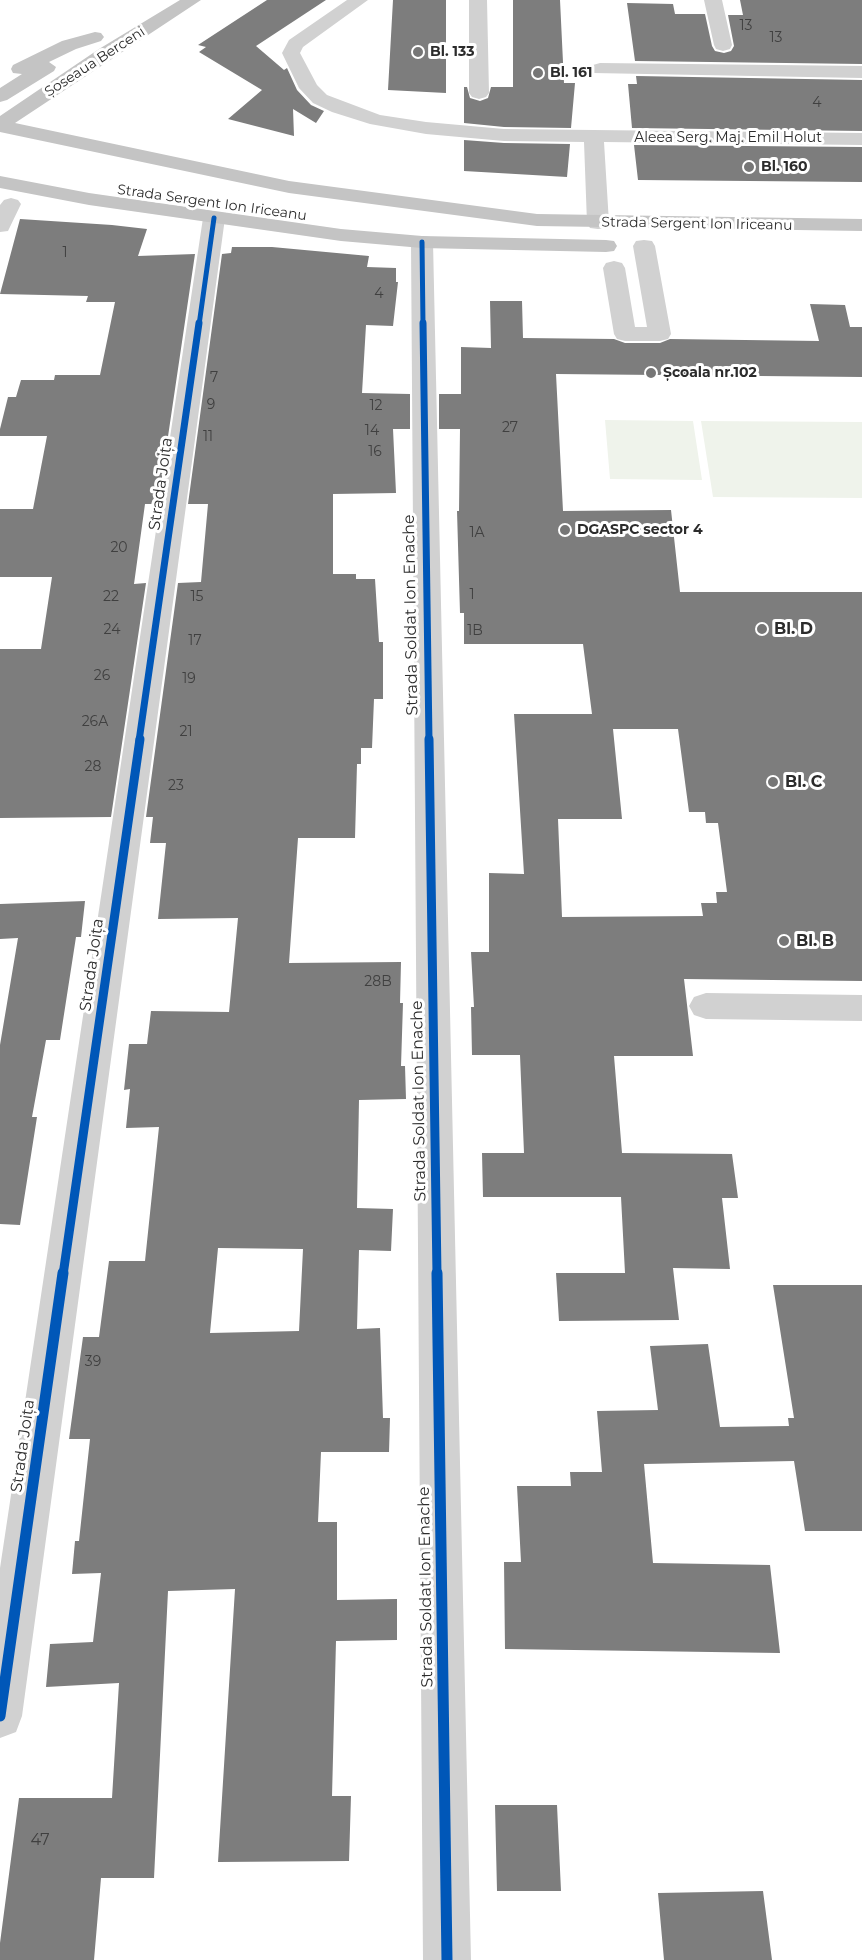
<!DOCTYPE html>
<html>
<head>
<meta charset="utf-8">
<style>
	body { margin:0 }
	canvas { display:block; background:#fff }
</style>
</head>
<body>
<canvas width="862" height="1960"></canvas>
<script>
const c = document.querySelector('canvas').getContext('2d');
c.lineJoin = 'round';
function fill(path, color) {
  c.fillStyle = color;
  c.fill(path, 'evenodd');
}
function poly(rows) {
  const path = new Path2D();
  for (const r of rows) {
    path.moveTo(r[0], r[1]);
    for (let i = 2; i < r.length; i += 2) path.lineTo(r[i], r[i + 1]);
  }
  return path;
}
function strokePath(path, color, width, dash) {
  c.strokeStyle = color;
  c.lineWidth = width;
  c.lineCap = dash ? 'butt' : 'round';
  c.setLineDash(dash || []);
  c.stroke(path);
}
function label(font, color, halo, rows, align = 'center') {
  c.font = font + ' Montserrat,sans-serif';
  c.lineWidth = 6;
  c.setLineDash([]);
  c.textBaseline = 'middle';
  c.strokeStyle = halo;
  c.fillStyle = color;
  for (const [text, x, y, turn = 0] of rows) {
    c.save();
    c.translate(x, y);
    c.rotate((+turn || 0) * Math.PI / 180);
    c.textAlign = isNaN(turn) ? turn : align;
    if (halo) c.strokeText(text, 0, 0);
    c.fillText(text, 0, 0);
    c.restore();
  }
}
const green = poly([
	[605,420,693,421,702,480,610,479],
	[701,421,862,422,862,498,713,497]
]);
const building = poly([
	[267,0,326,0,256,46,284,70,287,68,297,90,311,105,324,111,316,123,293,109,294,136,228,119,262,90,199,52,206,47,198,45],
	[393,0,446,0,446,93,388,90],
	[513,0,560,0,564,83,575,83,571,128,504,127,464,123,464,87,467,87,470,98,480,101,488,98,491,87,513,87],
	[740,0,862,0,862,64,635,61,627,3,673,4,675,14,705,14,712,46,715,51,724,53,731,51,734,46,728,15,743,15],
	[636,76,862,80,862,131,632,128,628,84,637,84],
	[464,140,504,143,570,144,567,177,464,171],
	[634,145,862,147,862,182,638,180],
	[20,219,112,225,147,229,138,256,195,254,158,504,145,504,134,584,146,583,111,817,0,818,0,649,41,649,52,577,0,577,0,509,33,509,47,436,0,436,0,429,8,397,16,397,21,380,54,380,55,375,100,375,115,302,86,302,88,296,0,294],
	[232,247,272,247,369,256,367,267,396,268,396,282,398,282,393,326,366,325,362,393,410,394,410,429,393,429,396,493,333,494,333,574,356,574,356,579,375,579,379,642,383,642,383,699,374,699,372,748,361,748,361,764,357,764,355,838,298,838,289,963,401,962,400,1003,403,1003,401,1066,405,1066,406,1099,359,1100,357,1208,393,1209,391,1251,359,1250,357,1329,380,1328,383,1418,390,1418,389,1452,321,1452,318,1522,337,1522,337,1600,397,1599,397,1640,336,1641,332,1796,351,1796,349,1861,218,1862,235,1589,168,1591,154,1878,101,1878,94,1960,0,1960,0,1943,19,1798,112,1798,119,1683,46,1687,50,1644,93,1642,101,1573,72,1574,75,1541,79,1541,90,1439,69,1439,83,1337,99,1337,109,1261,145,1261,159,1127,126,1128,130,1089,124,1090,129,1044,147,1044,151,1011,229,1012,238,918,158,919,166,843,150,843,153,817,146,817,178,583,201,582,208,504,188,504,222,254,231,253],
	[218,1248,303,1249,299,1331,210,1333],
	[490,301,522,301,523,338,614,339,625,343,660,343,670,339,819,341,810,304,845,305,850,327,862,327,862,377,556,374,563,511,671,510,680,592,862,592,862,981,684,979,693,1056,614,1056,622,1153,732,1154,738,1198,722,1198,730,1269,673,1268,679,1320,559,1321,556,1273,625,1273,621,1197,483,1197,482,1153,524,1153,520,1055,472,1055,471,1007,474,1007,471,952,489,952,489,873,524,874,514,714,592,714,583,644,464,644,464,613,460,613,457,511,459,511,460,429,439,429,439,394,461,394,461,347,491,348],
	[613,729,678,729,689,812,705,812,706,823,718,823,727,892,716,892,717,903,701,903,703,916,562,917,558,819,622,819],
	[85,901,81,937,76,937,60,1040,46,1040,32,1117,37,1117,20,1225,0,1224,0,1045,18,938,0,939,0,904],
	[773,1285,862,1285,862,1531,805,1531,794,1461,644,1464,653,1563,770,1565,780,1653,505,1649,504,1562,521,1562,517,1486,571,1486,570,1472,602,1472,597,1411,658,1410,650,1346,708,1344,720,1427,789,1426,788,1418,794,1418],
	[495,1805,557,1805,561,1891,497,1891],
	[763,1891,772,1960,664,1960,658,1893]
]);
const minor = poly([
	[347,0,368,0,303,47,300,53,317,85,327,95,380,115,426,122,504,129,862,133,862,145,604,142,609,223,606,228,598,229,590,228,587,223,584,142,504,141,426,134,370,124,332,112,313,103,299,88,282,53,289,40,347,0],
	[469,0,487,0,489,93,486,97,479,99,472,97,469,93,469,0],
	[704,0,722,0,732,45,730,49,723,51,716,49,714,45,704,0],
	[600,63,862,66,862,78,593,73,591,69,593,65,600,63],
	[11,198,18,200,21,204,8,231,0,232,0,205,4,200,11,198],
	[214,212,221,214,225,218,22,1716,16,1732,0,1738,0,1568,203,218,207,214,214,212],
	[422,236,430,237,433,242,471,1960,423,1960,411,242,414,237,422,236],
	[644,240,652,241,655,246,671,334,668,339,660,341,625,341,617,339,614,334,603,268,606,263,614,261,622,263,625,268,635,327,647,327,633,246,636,241,644,240],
	[706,993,862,995,862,1021,706,1019,694,1015,689,1006,694,997,706,993]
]);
const major = poly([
	[180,0,201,0,15,123,289,181,537,214,862,219,862,231,537,226,289,193,0,132,0,116,99,49,180,0],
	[95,32,101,33,104,37,101,41,76,49,49,62,56,67,54,71,7,100,0,102,0,88,22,74,13,73,11,69,13,65,62,41,95,32],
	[0,176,89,193,341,229,422,236,606,240,614,241,617,246,614,251,606,252,422,248,341,241,89,205,0,188,0,176]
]);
const cyclewayFar3 = poly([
	[422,242,423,325],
	[199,325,214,218]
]);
const cyclewayFar2 = poly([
	[423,323,429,741],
	[139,741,199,323]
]);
const cyclewayFar1 = poly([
	[429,739,437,1275],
	[63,1275,140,739]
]);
const cycleway = poly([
	[437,1273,447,1960],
	[0,1716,63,1273]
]);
const markers = [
	[418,52,6,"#767676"],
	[538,73,6,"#767676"],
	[749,167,6,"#767676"],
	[651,373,6,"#767676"],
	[565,530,6,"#767676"],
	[762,629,6,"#767676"],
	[773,782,6,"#767676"],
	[784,941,6,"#767676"]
];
const numberNames = [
	["13",746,26],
	["13",776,38],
	["4",817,103],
	["1",65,253],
	["4",379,294],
	["7",214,378],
	["9",211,405],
	["12",376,406],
	["27",510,428],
	["14",372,431],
	["11",208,437],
	["16",375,452],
	["1A",477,533],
	["20",119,548],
	["1",472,595],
	["22",111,597],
	["15",197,597],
	["24",112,630],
	["1B",475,631],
	["17",195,641],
	["26",102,676],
	["19",189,679],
	["26A",95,722],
	["21",186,732],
	["28",93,767],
	["23",176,786],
	["28B",378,982],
	["39",93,1362]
];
const farPoinames = [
	["Bl. 133",430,52],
	["Bl. 161",550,73],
	["Bl. 160",761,167],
	["Școala nr.102",663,373],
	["DGASPC sector 4",577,530]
];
const farStreetnames = [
	["Șoseaua Berceni",95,62,-33],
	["Aleea Serg. Maj. Emil Holut",728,138],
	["Strada Sergent Ion Iriceanu",212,203,8],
	["Strada Sergent Ion Iriceanu",697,224,1]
];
const streetNames = [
	["Strada Joița",161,484,-82],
	["Strada Soldat Ion Enache",411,615,-91],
	["Strada Joița",92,965,-82],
	["Strada Soldat Ion Enache",419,1101,-91],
	["Strada Joița",23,1446,-82],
	["Strada Soldat Ion Enache",426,1587,-91]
];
const poiNames = [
	["Bl. D",774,629],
	["Bl. C",785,782],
	["Bl. B",796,941]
];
const nearNumbernames = [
	["47",40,1840]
];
fill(green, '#eff3eb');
fill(building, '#7d7d7d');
fill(minor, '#d1d1d1');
fill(major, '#c4c4c4');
strokePath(cyclewayFar3, '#0057b8', 5);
strokePath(cyclewayFar2, '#0057b8', 7);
strokePath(cyclewayFar1, '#0057b8', 9);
strokePath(cycleway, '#0057b8', 11);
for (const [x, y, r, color] of markers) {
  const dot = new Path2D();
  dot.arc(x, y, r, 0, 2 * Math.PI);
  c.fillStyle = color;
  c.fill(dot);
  strokePath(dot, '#fff', 2);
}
label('14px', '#404040', null, numberNames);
label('bold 14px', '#2c2c2c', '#fff', farPoinames, 'left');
label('14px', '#2c2c2c', '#fff', farStreetnames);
label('16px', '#2c2c2c', '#fff', streetNames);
label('bold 16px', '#2c2c2c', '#fff', poiNames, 'left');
label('16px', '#404040', null, nearNumbernames);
</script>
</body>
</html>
